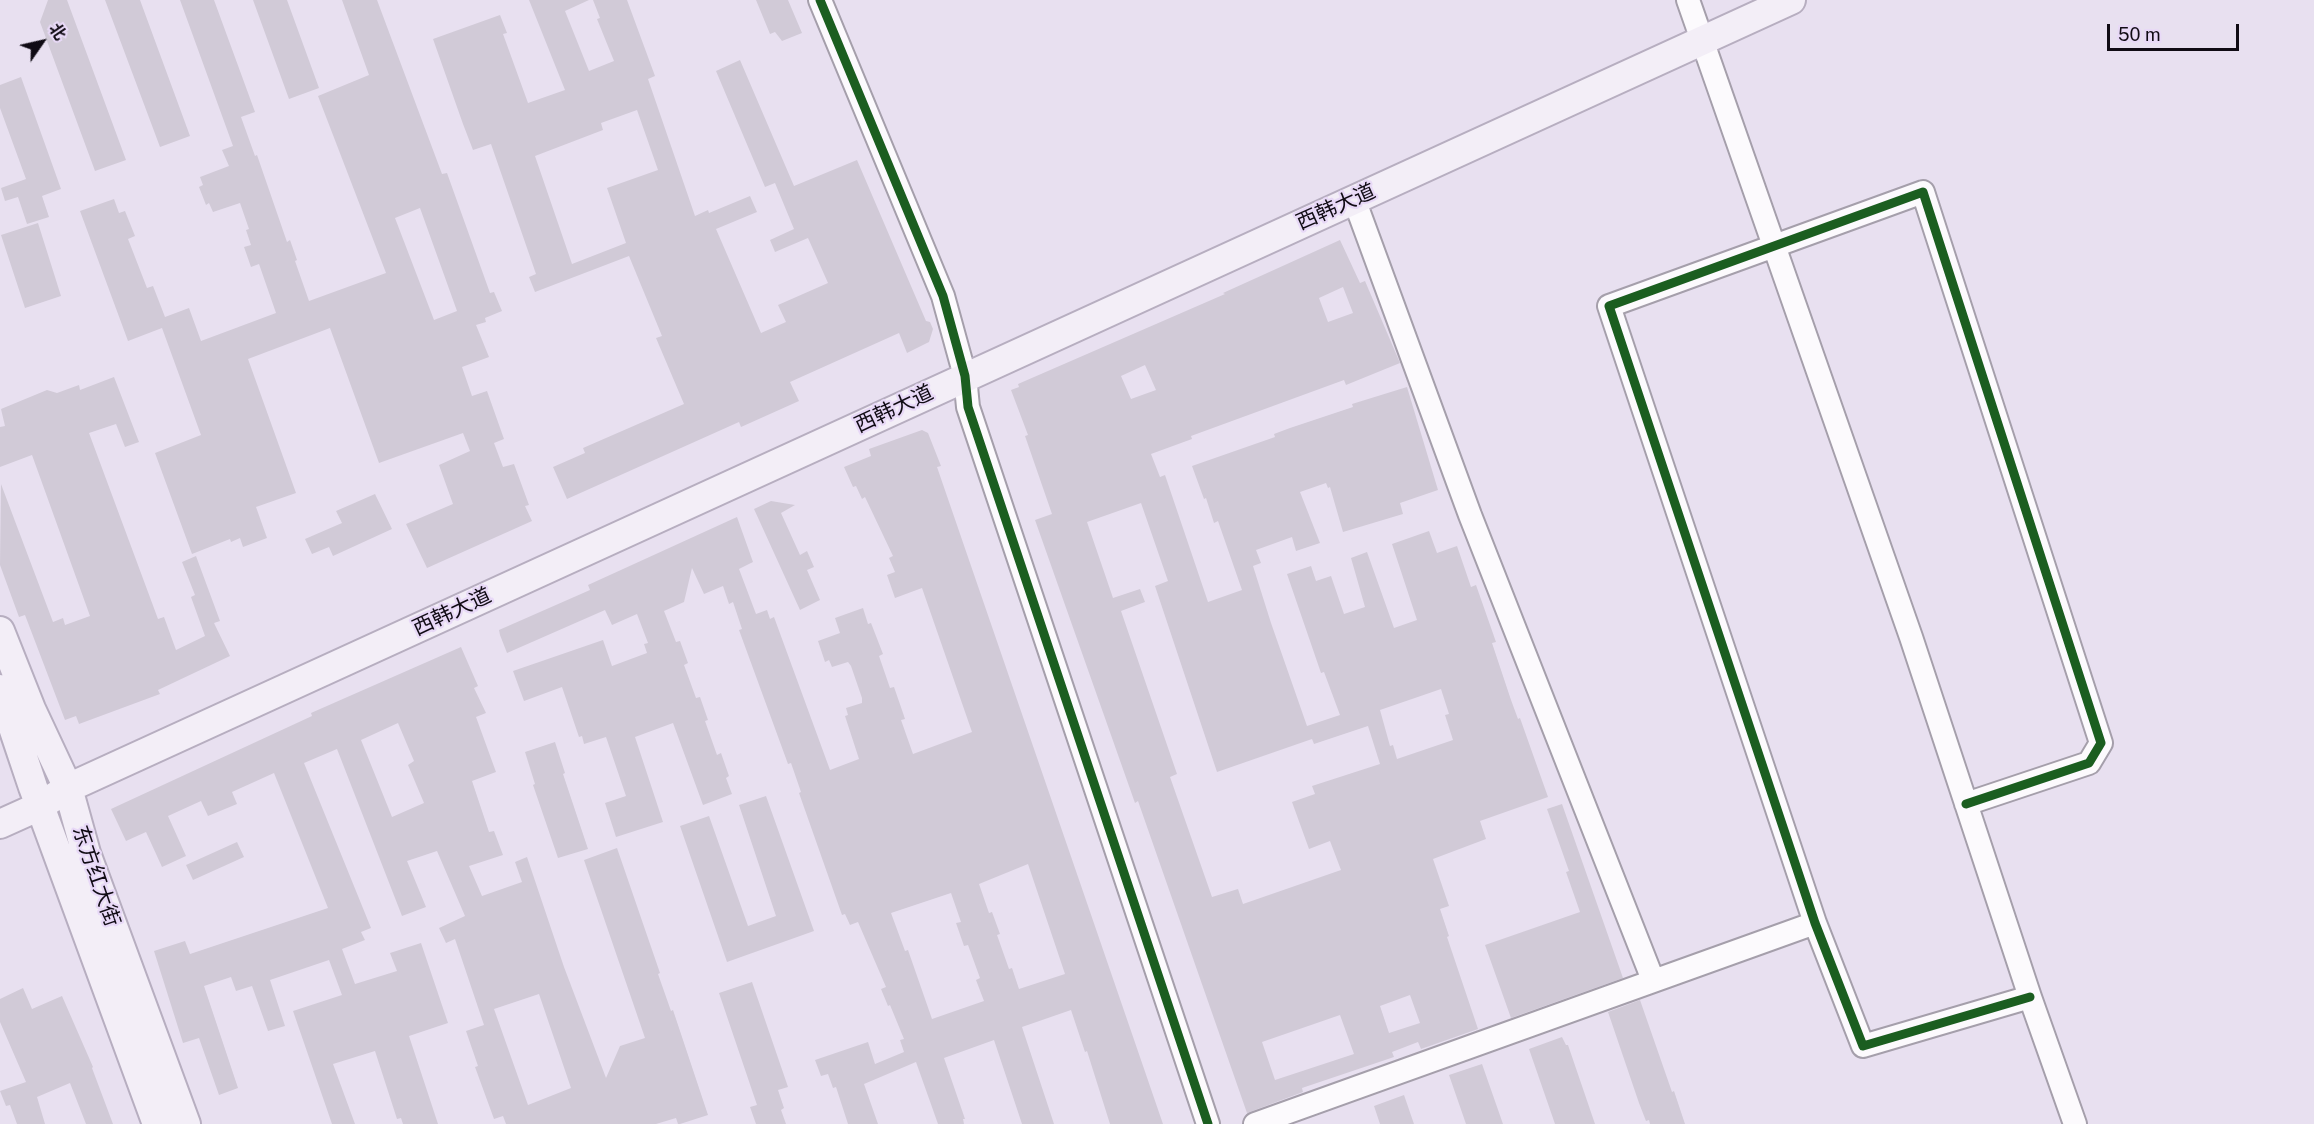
<!DOCTYPE html>
<html>
<head>
<meta charset="utf-8">
<style>
	body { margin:0 }
	#map { position:relative; width:2314px; height:1124px; overflow:hidden; background:#e8e0f0; font-family:"Public Sans","Noto Sans SC",sans-serif }
	canvas { display:block }
	.north { position:absolute; left:12px; top:12px; width:60px; height:60px; -webkit-text-stroke:4px #e8d9f7; paint-order:stroke; rotate:56deg; font-size:16px; font-weight:700; line-height:24px; text-align:center; color:#100b14 }
	.north::after { content:''; display:block; margin:auto; width:21px; height:27px; background:#100b14; clip-path:polygon(50% 0,100% 100%,50% 72%,0 100%) }
	.scale { position:absolute; left:2107px; top:24px; width:132px; height:27px; box-sizing:border-box; border:3px solid #100b14; border-top:0; padding-left:8px; font-size:18px; line-height:21px; white-space:nowrap; color:#100b14; -webkit-text-stroke:4px #e8d9f7; paint-order:stroke }
</style>
</head>
<body>
<div id="map">
<canvas width="2314" height="1124"></canvas>
<div class="north">北</div>
<div class="scale">50 m</div>
</div>
<script>
const c = document.querySelector('canvas').getContext('2d');
c.lineJoin = 'round';
function fill(path, color) {
  c.fillStyle = color;
  c.fill(path, 'evenodd');
}
function poly(rows) {
  const path = new Path2D();
  for (const r of rows) {
    path.moveTo(r[0], r[1]);
    for (let i = 2; i < r.length; i += 2) path.lineTo(r[i], r[i + 1]);
  }
  return path;
}
function strokePath(path, color, width, dash) {
  c.strokeStyle = color;
  c.lineWidth = width;
  c.lineCap = dash ? 'butt' : 'round';
  c.setLineDash(dash || []);
  c.stroke(path);
}
function label(font, color, halo, rows, align = 'center') {
  c.font = font + ' "Public Sans","Noto Sans SC",sans-serif';
  c.lineWidth = 4.5;
  c.setLineDash([]);
  c.textBaseline = 'middle';
  c.strokeStyle = halo;
  c.fillStyle = color;
  for (const [text, x, y, turn = 0] of rows) {
    c.save();
    c.translate(x, y);
    c.rotate((+turn || 0) * Math.PI / 180);
    c.textAlign = isNaN(turn) ? turn : align;
    if (halo) c.strokeText(text, 0, 0);
    c.fillText(text, 0, 0);
    c.restore();
  }
}
const building = poly([
	[48,0,67,0,126,160,95,171,40,22],
	[105,0,140,0,190,136,160,147],
	[180,0,214,0,255,112,241,117,255,156,257,155,287,242,290,240,297,260,295,261,309,301,386,273,318,96,369,75,342,0,377,0,442,174,447,173,490,293,494,292,502,311,485,318,486,322,476,325,489,357,462,367,472,396,487,391,504,439,494,443,503,467,514,464,529,505,525,506,532,521,427,568,406,524,453,504,439,465,470,451,463,433,379,463,330,328,248,359,296,493,256,507,267,538,243,547,240,538,231,542,230,539,192,554,155,453,201,435,162,328,128,341,80,211,114,199,119,213,125,211,135,236,128,239,147,288,153,286,165,317,189,308,201,341,276,313,259,264,251,267,244,247,251,245,246,230,249,229,240,203,213,212,209,203,206,205,199,187,203,185,200,177,229,166,222,150,233,146],
	[420,208,457,311,434,320,395,218],
	[253,0,287,0,319,88,289,99],
	[529,0,589,0,565,11,589,71,614,61,597,19,600,18,593,0,627,0,655,76,648,79,695,216,708,210,709,213,750,196,757,212,716,229,761,333,786,322,778,305,828,283,808,238,775,252,770,240,794,229,775,183,765,187,716,71,740,60,794,186,857,160,926,321,930,322,933,329,929,342,907,353,899,333,790,382,799,401,741,427,739,422,567,499,553,467,585,453,583,448,684,404,656,338,662,336,629,256,535,292,529,277,536,274,491,144,473,150,463,124,433,39,500,15,507,33,503,34,528,103,565,90],
	[637,110,658,170,607,188,626,243,572,264,535,156,603,130,601,123],
	[756,0,788,0,802,33,782,41,775,32,770,34],
	[21,77,61,189,42,196,49,217,27,224,18,197,5,201,1,188,26,179,0,108,0,85],
	[38,223,61,296,25,308,1,235],
	[1340,240,1360,283,1365,281,1400,363,1346,385,1344,380,1191,436,1192,439,1151,454,1160,477,1165,475,1208,602,1242,590,1218,521,1214,523,1206,498,1204,499,1192,466,1275,437,1274,434,1290,428,1353,407,1352,404,1407,387,1438,490,1400,503,1403,514,1343,532,1330,487,1328,488,1326,483,1300,492,1320,543,1296,551,1292,537,1256,550,1261,563,1253,566,1271,623,1307,726,1340,715,1324,672,1321,673,1287,574,1311,566,1316,581,1331,576,1344,614,1365,607,1351,558,1367,552,1394,628,1417,620,1392,544,1429,531,1437,553,1457,546,1471,587,1476,585,1496,642,1492,643,1511,700,1518,719,1520,718,1548,797,1480,821,1486,839,1433,859,1449,906,1440,909,1449,936,1447,937,1478,1029,1421,1049,1418,1042,1392,1052,1394,1057,1302,1088,1303,1092,1247,1113,1138,801,1135,803,1035,520,1052,514,1025,436,1028,435,1011,390,1019,387,1018,384,1225,294,1223,293],
	[1343,287,1353,313,1328,322,1319,298],
	[1145,365,1156,390,1131,399,1121,376],
	[1141,503,1168,581,1155,586,1217,772,1312,739,1314,744,1368,726,1380,764,1312,786,1315,794,1292,802,1309,849,1330,841,1341,870,1243,904,1238,889,1212,897,1170,777,1177,774,1121,611,1145,602,1140,589,1113,598,1087,522],
	[1441,689,1449,714,1445,715,1453,740,1397,759,1393,745,1390,746,1380,710],
	[1410,995,1420,1023,1389,1033,1380,1006],
	[1340,1015,1354,1054,1275,1080,1262,1042],
	[114,377,139,442,125,447,116,424,89,433,158,619,164,617,176,650,205,636,191,597,195,595,182,562,196,556,220,621,214,623,230,656,158,690,160,694,79,724,76,716,65,720,25,615,19,617,0,565,1,484,53,622,63,618,65,625,90,616,32,455,0,467,0,427,5,426,1,409,47,390,57,393,79,385,80,390],
	[922,430,928,433,941,466,937,467,1163,1124,1110,1124,1087,1051,1085,1052,1071,1010,1022,1027,1054,1124,1022,1124,994,1040,944,1058,965,1119,963,1119,964,1124,938,1124,916,1062,864,1084,878,1124,848,1124,836,1087,833,1088,828,1074,821,1076,815,1060,868,1042,875,1064,904,1052,900,1040,904,1039,890,1005,888,1006,881,989,886,987,858,922,850,925,845,914,842,915,799,793,801,792,791,763,788,764,739,630,742,629,733,602,729,604,723,586,704,594,692,568,684,602,664,611,676,642,680,641,688,663,684,665,696,698,700,697,708,720,705,721,717,755,721,753,729,776,726,778,732,794,703,805,673,723,635,737,663,822,616,837,605,803,626,796,606,737,584,744,582,736,579,737,562,687,524,701,513,671,603,640,612,666,647,653,644,644,648,643,637,614,612,625,605,610,507,653,500,635,499,630,590,590,588,585,737,517,753,562,739,569,756,614,767,610,770,619,774,617,830,770,859,759,845,716,848,715,846,708,862,703,862,698,851,666,848,662,832,667,829,660,825,662,818,641,840,633,835,618,863,608,868,624,871,623,883,654,879,656,890,688,894,687,903,713,905,719,901,720,913,754,972,732,922,588,895,598,887,575,895,572,889,558,893,556,865,497,862,499,856,486,853,487,844,467,871,456,869,449],
	[1028,864,1065,974,1019,989,1012,968,1009,969,997,935,1000,934,992,912,989,913,979,884],
	[951,893,961,922,956,923,964,946,968,945,980,978,976,980,984,1001,932,1019,908,950,905,951,891,913],
	[375,494,392,529,333,556,329,547,312,554,305,539,342,523,336,511],
	[771,501,795,505,781,513,800,555,807,551,814,567,807,570,820,600,800,610,754,509],
	[461,647,478,686,474,688,486,713,476,717,496,772,472,781,489,832,494,831,503,855,469,866,482,896,522,882,515,862,527,857,564,967,606,1078,620,1046,645,1038,584,860,617,848,660,973,658,974,671,1011,673,1010,708,1115,680,1124,678,1124,676,1118,656,1124,506,1124,503,1116,494,1119,475,1067,478,1066,466,1031,484,1025,455,939,446,943,439,928,465,916,437,851,407,861,426,907,402,916,337,749,304,763,371,928,361,932,365,940,342,949,355,984,397,971,390,953,421,943,448,1023,409,1036,438,1124,403,1124,401,1118,397,1119,375,1051,333,1064,355,1124,332,1124,293,1011,342,995,329,960,270,980,285,1026,268,1031,252,986,236,991,231,977,204,986,238,1088,219,1095,199,1038,183,1043,154,951,185,941,190,954,328,908,274,773,232,792,237,804,208,816,201,801,168,816,186,856,162,867,146,832,126,841,111,809,312,716,311,713],
	[398,723,414,761,408,765,424,803,392,817,361,740],
	[539,994,571,1088,528,1105,494,1009],
	[555,742,565,773,563,774,588,849,558,858,533,785,535,784,525,752],
	[766,796,814,931,727,962,680,826,709,816,748,926,776,916,739,805],
	[1562,804,1623,978,1511,1018,1485,945,1580,912,1566,872,1569,871,1547,809],
	[237,842,244,857,193,880,186,865],
	[752,982,788,1087,778,1090,784,1108,781,1110,786,1124,756,1124,750,1107,757,1105,719,993],
	[23,988,32,1009,62,996,93,1067,92,1068,113,1124,86,1124,70,1083,37,1097,45,1124,17,1124,10,1105,6,1106,0,1091,26,1082,0,1022,0,999],
	[1640,1000,1672,1092,1674,1091,1685,1124,1650,1124,1649,1120,1646,1121,1639,1103,1608,1012],
	[1562,1037,1566,1045,1568,1045,1595,1124,1555,1124,1529,1049],
	[1482,1064,1503,1124,1466,1124,1449,1075],
	[1404,1095,1414,1124,1380,1124,1374,1106]
]);
const minor = poly([
	[820,0,943,296,965,376,968,407,1208,1124],
	[1688,0,1911,637,2030,997,2075,1124],
	[1354,199,1470,515,1653,980],
	[1966,804,2089,763,2101,743,1923,192,1609,306,1815,923,1863,1046,2030,997],
	[1255,1124,1815,923]
]);
const major = poly([
	[0,631,31,709,68,788,86,853,186,1124],
	[0,689,33,787,157,1124],
	[0,824,40,806,68,788,1791,0]
]);
const cycleway = poly([
	[820,0,943,296,965,376,968,407,1208,1124],
	[1966,804,2089,763,2101,743,1923,192,1609,306,1815,923,1863,1046,2030,997]
]);
const streetNames = [
	["西韩大道",1336,207,-24],
	["西韩大道",894,409,-25],
	["西韩大道",452,612,-25],
	["东方红大街",96,876,71]
];
fill(building, '#d1cad7');
strokePath(minor, '#a59fab', 26);
strokePath(major, '#b7aec0', 32);
strokePath(minor, '#fcfafd', 22);
strokePath(major, '#f3eef7', 28);
strokePath(cycleway, '#1b5e20', 9);
label('21px', '#100b14', '#e8d9f7', streetNames);
</script>
</body>
</html>
